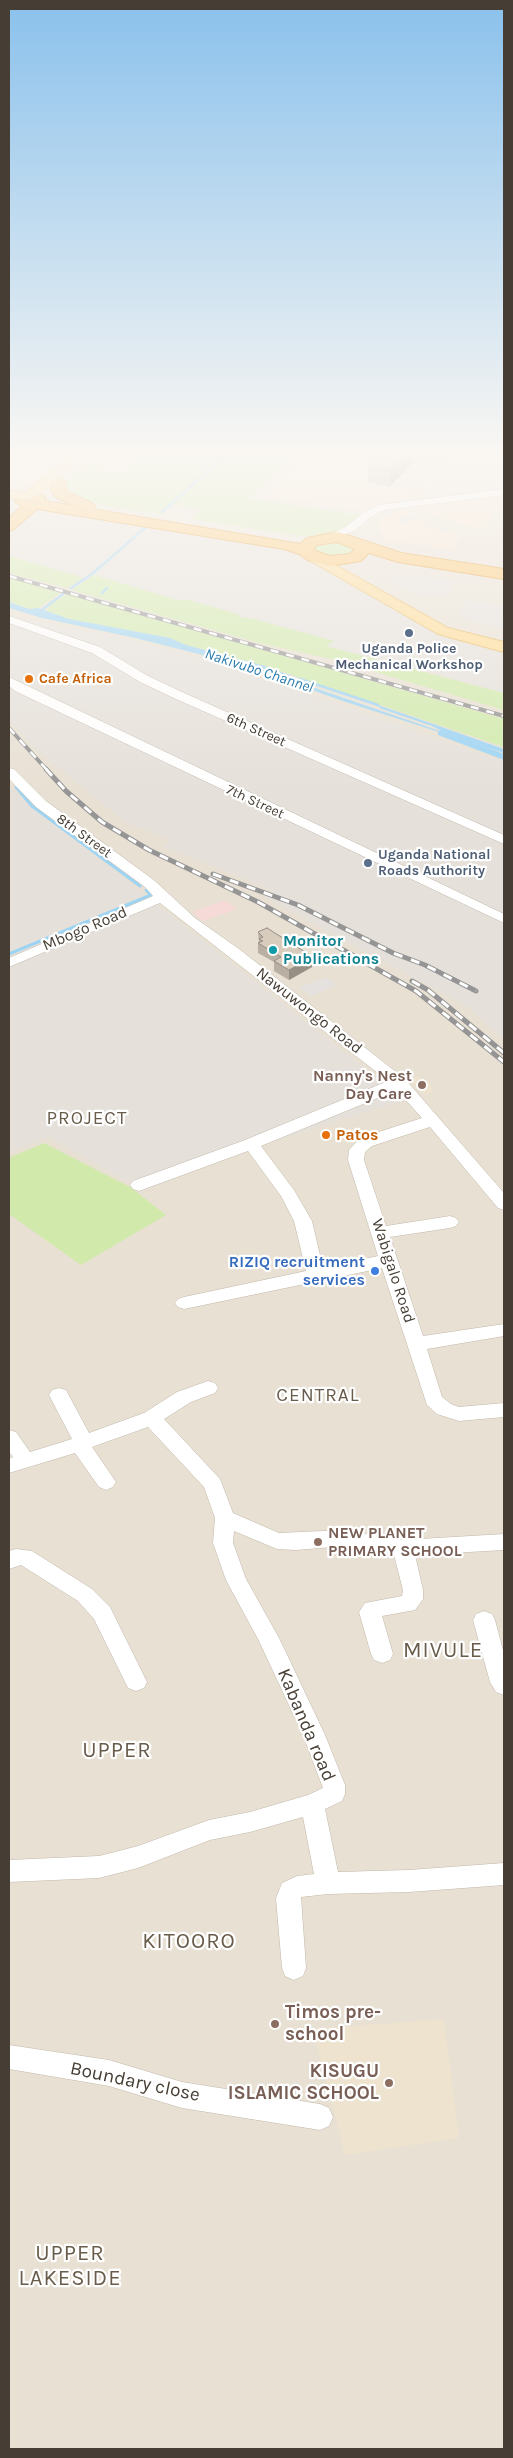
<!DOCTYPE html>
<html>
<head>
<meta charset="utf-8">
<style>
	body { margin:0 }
	#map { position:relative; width:513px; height:2458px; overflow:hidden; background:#f3eee5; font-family:Karla,sans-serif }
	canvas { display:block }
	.frame { position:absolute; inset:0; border:10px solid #463e34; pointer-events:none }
</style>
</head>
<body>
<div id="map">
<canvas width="513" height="2458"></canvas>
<div class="frame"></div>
</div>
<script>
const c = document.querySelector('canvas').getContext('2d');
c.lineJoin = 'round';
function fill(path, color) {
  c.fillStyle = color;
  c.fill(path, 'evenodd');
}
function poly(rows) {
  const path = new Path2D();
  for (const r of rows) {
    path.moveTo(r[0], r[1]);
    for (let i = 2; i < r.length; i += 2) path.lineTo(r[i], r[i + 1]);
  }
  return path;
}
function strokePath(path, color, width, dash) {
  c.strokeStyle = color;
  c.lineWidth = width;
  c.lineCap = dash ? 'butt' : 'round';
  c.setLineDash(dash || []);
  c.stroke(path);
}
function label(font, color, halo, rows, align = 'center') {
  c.font = font + ' Karla,sans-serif';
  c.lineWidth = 4.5;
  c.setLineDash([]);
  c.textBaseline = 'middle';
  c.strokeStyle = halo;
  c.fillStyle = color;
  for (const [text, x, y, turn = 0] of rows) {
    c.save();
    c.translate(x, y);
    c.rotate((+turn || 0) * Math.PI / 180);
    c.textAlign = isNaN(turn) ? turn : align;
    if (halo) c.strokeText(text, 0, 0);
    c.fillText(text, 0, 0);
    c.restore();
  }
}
const residential = poly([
	[9,450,504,450,504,2449,9,2449]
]);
const commercial = poly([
	[9,450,57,457,64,460,31,488,9,490],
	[99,450,149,450,120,471,86,463],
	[320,450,484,450,475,461,457,459,422,496,384,504,367,511,264,496],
	[504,495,504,501,481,530,403,505],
	[404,509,461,536,452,549,387,541,377,527,381,518]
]);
const industrial = poly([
	[173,504,201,509,194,516,165,511],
	[47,514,75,514,276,547,451,640,504,653,504,693,419,669,416,671,9,567,9,534,29,519],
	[9,617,130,639,223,664,504,762,504,1040,466,1006,263,897,271,890,162,846,172,840,126,823,36,749,9,720],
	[9,787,405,1100,133,1185,49,1137,9,1153,9,965,19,959,9,956]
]);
const education = poly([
	[419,1076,425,1083,429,1082,434,1092,424,1095,409,1079],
	[444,2019,459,2138,345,2155,313,2029]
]);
const medical = poly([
	[225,900,237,909,203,921,192,912]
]);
const green = poly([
	[149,450,211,450,231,453,235,450,304,450,275,475,274,479,270,480,249,499,359,515,344,528,334,533,302,536,192,519,201,509,173,504,161,514,105,506,68,494,65,482,86,463,120,471],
	[336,540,354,548,354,551,339,558,313,553,313,544],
	[9,556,75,575,83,578,67,588,9,573],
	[94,575,177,600,188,600,238,614,240,617,254,619,334,641,326,646,504,693,504,710,331,659,263,644,72,590],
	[9,577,62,592,38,608,30,609,9,602],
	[68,594,504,719,504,747,265,666,186,645,170,638,69,619,46,611,51,604],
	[44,1143,130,1187,166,1215,81,1265,9,1214,9,1158]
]);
const parking = poly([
	[427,450,459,453,434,482,430,482,421,492,389,487,399,477,406,478,408,476,402,474],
	[410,514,449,530,444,532,415,519,403,524,394,520],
	[114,533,129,535,106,557,99,555,109,546,100,543],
	[60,543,71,547,45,562,34,558],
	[405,574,456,582,446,596,426,593,421,597,391,582,392,578],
	[468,600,504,607,504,629,474,621,458,613],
	[313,606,325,612,301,621,310,627,297,630,268,622],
	[389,616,396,619,428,637,421,643,371,629,385,623,380,620],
	[327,977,337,985,311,996,299,987]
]);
const water = poly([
	[9,602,29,609,38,608,69,619,170,638,186,645,265,666,303,680,243,663,448,734,432,726,382,709,375,704,436,725,501,748,504,750,504,753,340,700,242,665,135,638,42,618,9,608]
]);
const streamFar1 = poly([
	[162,512,232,450],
	[71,588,92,574,145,528],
	[102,593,107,588],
	[39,612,63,594],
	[300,679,378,705]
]);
const stream = poly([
	[16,787,32,806,140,886],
	[9,954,151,895,146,890]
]);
const canal = poly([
	[441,730,504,754,504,760,438,735,438,731,441,730]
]);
const minor = poly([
	[21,450,43,450,74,455,79,458,74,461,26,453,21,450],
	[504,489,504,495,385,510,372,516,354,531,329,540,324,537,346,527,364,512,379,505,504,489],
	[9,616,100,647,148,676,184,693,504,835,504,844,176,699,140,682,92,653,9,623,9,616],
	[9,677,504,914,504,923,15,691,9,686,9,677],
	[9,768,14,769,46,801,155,881,195,918,239,949,405,1079,504,1193,504,1210,498,1208,430,1127,372,1146,365,1152,364,1160,386,1226,450,1216,456,1218,459,1222,456,1226,450,1228,390,1237,423,1336,504,1324,504,1336,427,1349,442,1397,451,1404,459,1407,504,1403,504,1417,459,1421,437,1414,427,1405,382,1268,184,1309,178,1307,175,1303,178,1299,184,1297,306,1271,294,1221,281,1196,248,1151,139,1191,133,1189,130,1185,133,1181,245,1140,388,1081,160,903,9,967,9,958,153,896,145,887,36,807,9,779,9,768],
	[397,1090,422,1118,360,1138,349,1150,348,1160,378,1256,323,1268,312,1221,294,1190,261,1146,397,1090],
	[208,1381,215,1383,218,1388,215,1393,191,1402,164,1419,220,1479,233,1513,279,1533,345,1530,403,1540,504,1534,504,1550,415,1555,423,1590,423,1599,415,1610,382,1616,393,1654,390,1660,382,1663,374,1660,371,1654,359,1612,365,1603,402,1596,403,1590,394,1555,345,1546,296,1550,277,1549,234,1531,233,1543,246,1579,279,1638,325,1735,345,1785,345,1794,342,1801,325,1809,338,1872,409,1870,504,1863,504,1885,409,1892,328,1894,301,1897,306,1968,303,1976,294,1980,285,1976,282,1968,276,1898,282,1883,297,1876,314,1874,303,1817,250,1832,210,1840,138,1868,99,1878,9,1882,9,1860,99,1856,138,1846,209,1820,250,1812,308,1795,323,1788,303,1735,259,1641,226,1580,213,1543,215,1518,204,1487,148,1427,92,1447,116,1482,113,1487,106,1490,99,1487,75,1453,9,1473,9,1459,13,1457,9,1452,9,1430,16,1432,30,1452,72,1439,49,1395,52,1390,59,1388,66,1390,89,1433,144,1413,177,1392,208,1381],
	[16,1549,32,1551,92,1589,110,1607,147,1682,144,1688,136,1691,128,1688,94,1619,78,1601,21,1565,9,1569,9,1551,16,1549],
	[484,1611,492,1614,495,1620,504,1654,504,1695,496,1692,490,1682,473,1620,476,1614,484,1611],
	[9,2045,109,2060,182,2082,320,2104,329,2108,333,2117,329,2126,320,2130,182,2108,109,2086,9,2069,9,2045]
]);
const major = poly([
	[75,450,88,450,33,500,9,498,9,490,25,493,75,450],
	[314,553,448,628,504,642,504,652,438,634,309,560,307,557,314,553]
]);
const highway = poly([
	[58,477,65,481,67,492,92,503,95,506,92,509,300,544,307,538,338,532,401,553,504,569,504,579,398,562,369,553,361,561,330,566,308,560,299,554,284,549,37,509,14,529,9,531,9,518,22,506,15,502,17,499,30,499,39,495,44,496,46,499,45,501,75,506,57,498,51,491,51,481,58,477],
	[337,542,355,549,350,554,330,556,313,550,317,545,337,542]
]);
const railFar1 = poly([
	[9,576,504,716],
	[9,728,47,770]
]);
const rail = poly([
	[46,769,66,791,102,822,149,850,258,902,416,991,504,1062],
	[213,874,298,905,393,953,425,965,476,991],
	[412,981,428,990,504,1053]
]);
const wall = poly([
	[324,450,422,450,421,455,389,487,368,482,368,465,374,459],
	[258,932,313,957,312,967,289,980,274,971,274,962,258,953,258,943,259,943]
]);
const shadedWall = poly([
	[411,450,422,450,421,455,389,487,390,470],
	[313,957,312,967,289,980,289,970]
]);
const building = poly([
	[384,450,411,450,390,470,368,465,384,450],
	[267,928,313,957,289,970,274,961,281,957,258,943,263,941,259,939,263,937,258,932,267,928]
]);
const markers = [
	[409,633,5,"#5c6f8a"],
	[29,679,5,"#e8710a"],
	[368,863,5,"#5c6f8a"],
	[273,950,5,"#0f9aa8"],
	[422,1085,5,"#8d6e63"],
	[326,1135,5,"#e8710a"],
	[375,1271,5,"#3f7fe0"],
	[318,1542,5,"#8d6e63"],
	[275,2024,5,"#8d6e63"],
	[389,2083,5,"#8d6e63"]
];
const farServicenames = [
	["Uganda Police",409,649],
	["Mechanical Workshop",409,665],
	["Uganda National",378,855,"left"],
	["Roads Authority",378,871,"left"]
];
const farFoodnames = [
	["Cafe Africa",39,679]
];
const farStreetnames = [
	["6th Street",256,730,24],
	["7th Street",255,802,25],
	["8th Street",84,836,36]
];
const farWaternames = [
	["Nakivubo Channel",259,671,18]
];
const streetNames = [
	["Mbogo Road",85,929,-23],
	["Nawuwongo Road",309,1011,38],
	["Wabigalo Road",393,1271,72]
];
const cultureNames = [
	["Monitor",283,941],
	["Publications",283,959]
];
const educationNames = [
	["Nanny's Nest",412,1076],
	["Day Care",412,1094],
	["NEW PLANET",328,1533,"left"],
	["PRIMARY SCHOOL",328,1551,"left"]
];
const foodNames = [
	["Patos",336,1135]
];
const shopNames = [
	["RIZIQ recruitment",365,1262],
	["services",365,1280]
];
const quarterNames = [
	["PROJECT",87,1119],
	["CENTRAL",318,1396]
];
const nearStreetnames = [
	["Kabanda road",306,1725,67],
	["Boundary close",135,2082,12]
];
const nearEducationnames = [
	["Timos pre-",285,2013],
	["school",285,2035],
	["KISUGU",379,2072,"right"],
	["ISLAMIC SCHOOL",379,2094,"right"]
];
const nearQuarternames = [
	["MIVULE",443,1651],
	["UPPER",117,1751],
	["KITOORO",189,1942],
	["UPPER",70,2254],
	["LAKESIDE",70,2279]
];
fill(residential, '#e8e0d3');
fill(commercial, '#f7e4cf');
fill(industrial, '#e5e0da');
fill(education, '#ede3ce');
fill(medical, '#f5dad8');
fill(green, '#d1eaac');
fill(parking, '#e4e1de');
fill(water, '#9ed4f3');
strokePath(streamFar1, '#9ed4f3', 2.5);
strokePath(stream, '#9ed4f3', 3);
fill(canal, '#9ed4f3');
strokePath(minor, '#c2b9aa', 1);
strokePath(major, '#e9b95d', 2);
strokePath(highway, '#e4992e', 2);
fill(minor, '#fff');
fill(major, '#ffdb92');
fill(highway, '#ffc464');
strokePath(railFar1, '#959595', 4);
strokePath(rail, '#959595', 5);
strokePath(railFar1, '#fff', 2.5, [8]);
strokePath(rail, '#fff', 3, [9]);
fill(wall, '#baafa3');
fill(shadedWall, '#978f84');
fill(building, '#d8ccbd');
strokePath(building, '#978f84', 1);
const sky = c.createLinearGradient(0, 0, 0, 794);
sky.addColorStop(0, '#8ac1ec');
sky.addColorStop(0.57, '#faf7f3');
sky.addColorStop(1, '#faf7f300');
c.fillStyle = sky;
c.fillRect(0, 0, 513, 794);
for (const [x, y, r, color] of markers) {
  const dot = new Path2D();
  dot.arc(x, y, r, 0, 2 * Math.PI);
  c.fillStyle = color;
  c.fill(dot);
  strokePath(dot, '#fff', 2);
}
label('bold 14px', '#4e5e75', '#fff', farServicenames);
label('bold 14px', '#c56008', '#fff', farFoodnames, 'left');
label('14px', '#463e34', '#fff', farStreetnames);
label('italic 15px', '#287baf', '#fff', farWaternames);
label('16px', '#463e34', '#fff', streetNames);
label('bold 16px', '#0d838f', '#fff', cultureNames, 'left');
label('bold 16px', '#785e54', '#fff', educationNames, 'right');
label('bold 16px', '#c56008', '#fff', foodNames, 'left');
label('bold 16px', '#366cbe', '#fff', shopNames, 'right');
c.letterSpacing = '1px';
label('19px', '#695c4b', '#fff', quarterNames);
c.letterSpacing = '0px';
label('19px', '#463e34', '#fff', nearStreetnames);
label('bold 19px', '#785e54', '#fff', nearEducationnames, 'left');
c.letterSpacing = '1px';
label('22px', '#695c4b', '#fff', nearQuarternames);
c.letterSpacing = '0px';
</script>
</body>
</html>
